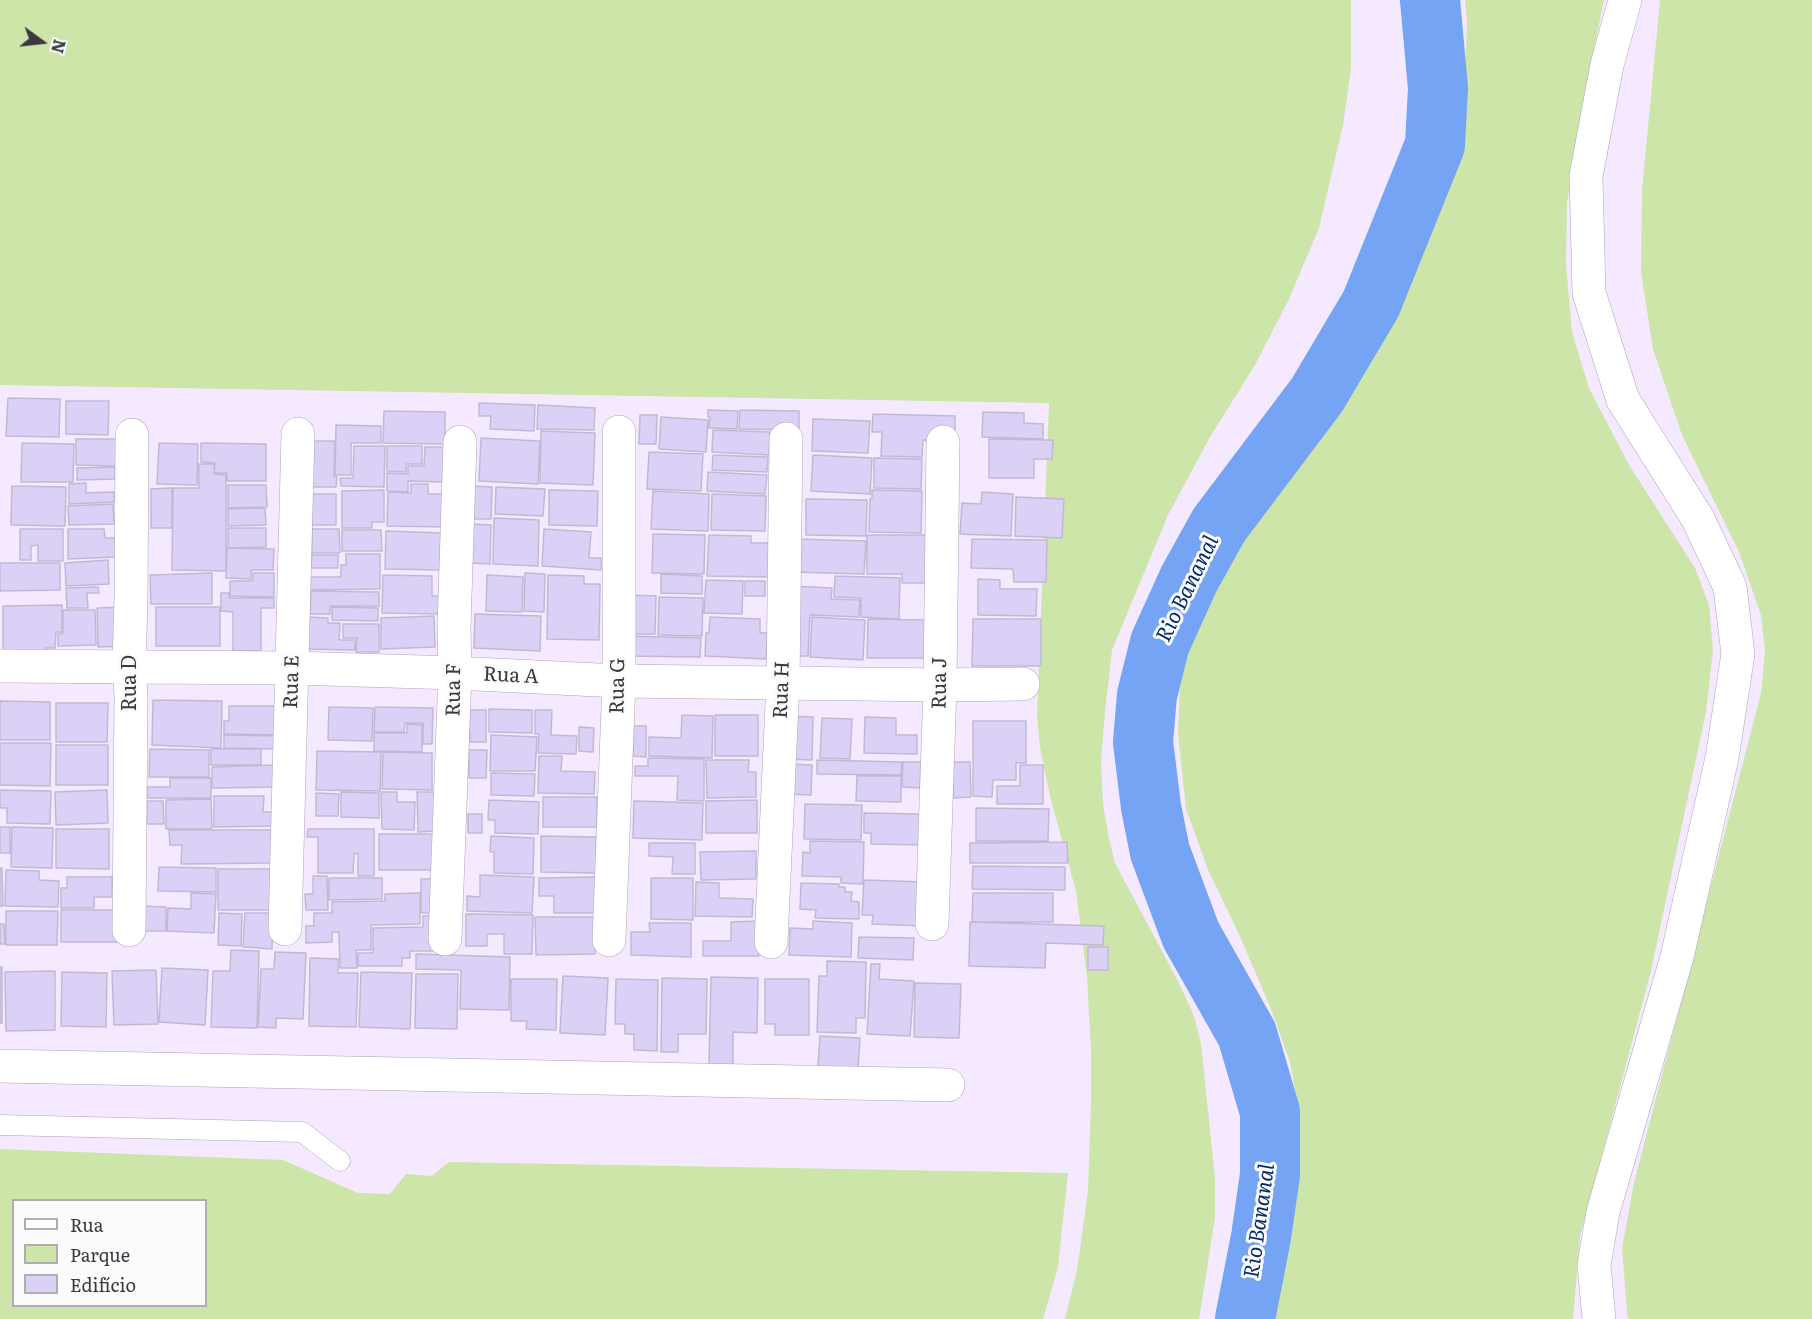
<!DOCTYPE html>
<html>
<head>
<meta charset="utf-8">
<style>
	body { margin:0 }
	#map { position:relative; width:1812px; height:1319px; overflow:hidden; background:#f4e9fe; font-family:Literata,serif }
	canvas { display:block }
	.legend { position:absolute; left:12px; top:1199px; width:195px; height:108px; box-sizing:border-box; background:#fbfbfb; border:2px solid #afadb1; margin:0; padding:8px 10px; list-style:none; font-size:18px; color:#3c3741 }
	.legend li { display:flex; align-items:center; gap:12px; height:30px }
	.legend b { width:30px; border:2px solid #afadb1 }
	.north { position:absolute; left:12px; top:12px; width:60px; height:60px; -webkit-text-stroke:4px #fbfbfb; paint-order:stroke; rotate:105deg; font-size:16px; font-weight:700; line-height:24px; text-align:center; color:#3c3741 }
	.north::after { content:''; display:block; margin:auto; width:21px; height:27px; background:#3c3741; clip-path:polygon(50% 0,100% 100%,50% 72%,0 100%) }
</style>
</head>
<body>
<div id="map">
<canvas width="1812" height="1319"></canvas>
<ul class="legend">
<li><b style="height:8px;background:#fff"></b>Rua</li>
<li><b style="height:16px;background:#cde5a8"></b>Parque</li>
<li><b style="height:16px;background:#dbd0f5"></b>Edifício</li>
</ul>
<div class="north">N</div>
</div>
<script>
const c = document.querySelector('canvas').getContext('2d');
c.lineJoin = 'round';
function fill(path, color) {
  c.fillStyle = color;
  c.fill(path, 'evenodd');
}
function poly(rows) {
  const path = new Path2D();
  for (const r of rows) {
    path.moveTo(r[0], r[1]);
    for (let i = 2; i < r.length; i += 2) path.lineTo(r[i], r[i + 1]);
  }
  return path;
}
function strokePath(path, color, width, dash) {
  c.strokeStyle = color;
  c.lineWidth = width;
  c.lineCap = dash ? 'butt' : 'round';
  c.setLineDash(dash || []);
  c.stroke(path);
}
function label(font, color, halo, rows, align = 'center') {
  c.font = font + ' Literata,serif';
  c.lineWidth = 6;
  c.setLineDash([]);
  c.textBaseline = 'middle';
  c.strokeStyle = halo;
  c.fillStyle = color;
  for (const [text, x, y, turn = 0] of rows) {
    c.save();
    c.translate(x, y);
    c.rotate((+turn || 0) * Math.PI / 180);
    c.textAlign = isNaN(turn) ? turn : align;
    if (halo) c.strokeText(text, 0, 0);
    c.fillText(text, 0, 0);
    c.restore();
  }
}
const green = poly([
	[0,0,1351,0,1351,68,1343,125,1319,228,1288,301,1255,365,1210,437,1168,515,1112,650,1105,712,1101,762,1103,804,1109,839,1115,863,1180,985,1194,1016,1201,1044,1215,1178,1215,1218,1199,1319,1065,1319,1077,1270,1088,1191,1091,1102,1091,1051,1087,977,1076,891,1051,800,1041,754,1037,718,1049,403,0,385],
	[1465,0,1604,0,1580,118,1567,203,1566,264,1572,332,1589,388,1629,465,1695,568,1709,605,1713,650,1706,712,1650,975,1580,1236,1573,1319,1274,1319,1296,1180,1300,1117,1290,1062,1271,1009,1238,932,1209,872,1186,809,1178,734,1180,681,1193,628,1217,573,1358,370,1395,303,1432,221,1455,164,1464,108,1467,22],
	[1660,0,1812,0,1812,1319,1628,1319,1627,1312,1622,1248,1634,1183,1761,693,1765,651,1761,615,1739,552,1682,435,1653,349,1641,272,1642,190],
	[0,1149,283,1160,358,1193,390,1194,406,1174,432,1176,449,1162,1068,1173,1058,1267,1043,1319,0,1319],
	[14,1200,206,1200,206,1306,14,1306]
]);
const river = poly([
	[1245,1319,1261,1237,1270,1175,1270,1112,1247,1034,1191,935,1160,852,1151,807,1143,742,1147,695,1160,643,1189,579,1219,525,1317,395,1371,304,1435,145,1438,88,1430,0]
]);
const building = poly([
	[8,398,60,399,59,437,6,436,8,398],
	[66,401,109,401,108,435,66,434,66,401],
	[479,403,535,405,534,431,490,429,491,416,479,416,479,403],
	[538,405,595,408,594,430,537,429,538,405],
	[708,410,738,411,737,429,709,428,710,417,708,417,708,410],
	[740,410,799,411,799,430,739,429,740,410],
	[384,411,445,412,445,444,383,443,384,411],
	[983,412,1024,413,1024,423,1043,424,1043,439,982,437,983,412],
	[873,414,955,416,955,441,923,440,922,457,881,456,882,432,872,432,873,414],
	[640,415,657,415,656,444,639,444,640,415],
	[661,417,708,420,706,452,659,449,661,417],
	[813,419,870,421,868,453,812,451,813,419],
	[336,425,381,426,381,443,351,443,351,475,335,475,336,425],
	[713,430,770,432,769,455,712,452,713,430],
	[541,431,595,433,593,485,540,483,541,431],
	[481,438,540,441,538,484,479,481,481,438],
	[76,439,117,439,117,466,76,465,76,439],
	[989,439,1053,440,1052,459,1034,459,1034,478,989,478,989,439],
	[308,441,335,441,334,477,337,477,336,487,308,487,308,441],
	[22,443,74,444,73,482,21,482,22,443],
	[159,443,198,444,197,485,157,484,159,443],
	[201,443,266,444,266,481,227,481,227,473,214,473,215,463,201,462,201,443],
	[354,446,385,446,384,487,341,486,340,478,353,478,354,446],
	[387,446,422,446,422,464,406,464,406,472,387,471,387,446],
	[425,447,445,447,443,482,408,481,408,492,387,491,387,473,408,474,408,466,424,466,425,447],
	[649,452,703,454,701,491,647,489,649,452],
	[713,455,768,457,767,472,712,470,713,455],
	[813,455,872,458,870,494,811,491,813,455],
	[874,458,922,459,921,489,874,488,874,458],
	[199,464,214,464,214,474,226,475,226,571,172,570,173,488,199,488,199,464],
	[115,467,115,479,77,480,77,468,115,467],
	[708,472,767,475,765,494,707,491,708,472],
	[86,483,86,493,114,492,114,502,69,504,69,484,86,483],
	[411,484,428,484,428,494,447,494,446,527,387,526,388,492,411,493,411,484],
	[228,485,266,485,267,507,228,508,228,485],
	[12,486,66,487,65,526,11,525,12,486],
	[474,486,492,487,491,519,473,519,474,486],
	[496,487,545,489,543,516,495,514,496,487],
	[172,488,172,528,151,528,151,489,172,488],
	[384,490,384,522,372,522,372,528,342,528,342,491,384,490],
	[549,490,598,491,597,526,549,525,549,490],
	[872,490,922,491,921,533,869,532,870,499,872,498,872,490],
	[653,491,709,494,708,531,651,529,653,491],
	[982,492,1013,494,1011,536,960,534,962,503,981,504,982,492],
	[312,494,336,494,336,525,311,525,312,494],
	[712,494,766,496,765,531,711,530,712,494],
	[1016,497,1064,499,1062,538,1015,536,1016,497],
	[806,499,867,500,866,536,806,535,806,499],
	[113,504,114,524,69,525,68,506,113,504],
	[265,508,266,525,228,526,228,509,265,508],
	[494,518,539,520,538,566,493,564,494,518],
	[472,524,491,525,490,564,471,563,472,524],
	[228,528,266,528,266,547,228,548,228,528],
	[20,529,63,529,63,561,38,561,38,545,31,546,31,560,20,560,20,529],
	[68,529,104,529,105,538,115,538,116,557,68,559,68,529],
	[312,529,339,529,340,553,312,553,312,529],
	[544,529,591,532,589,558,602,558,601,570,542,566,544,529],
	[342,530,381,530,382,551,342,551,342,530],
	[386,531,441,533,440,570,385,569,386,531],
	[653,534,705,535,704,574,652,573,653,534],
	[709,535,751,536,751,543,770,543,770,577,707,576,709,535],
	[867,535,926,535,926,583,902,583,902,574,867,574,867,535],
	[795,539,866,541,864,574,794,572,795,539],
	[972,539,1047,540,1046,582,1014,582,1013,569,971,568,972,539],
	[227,548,274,549,273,570,251,570,251,579,226,578,227,548],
	[346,554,380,554,380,589,310,590,310,577,341,577,341,565,346,565,346,554],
	[312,555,338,555,338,568,311,568,312,555],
	[108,560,109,584,66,586,65,563,108,560],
	[0,563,60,563,60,590,0,591,0,563],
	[212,573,212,604,151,604,150,575,212,573],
	[253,573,274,573,274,597,230,596,230,581,253,581,253,573],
	[525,573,545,574,544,612,524,611,525,573],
	[661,574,702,576,702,594,661,593,661,574],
	[383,575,432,576,432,596,443,596,442,614,382,613,383,575],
	[487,575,523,577,522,612,486,611,487,575],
	[548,575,584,576,584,584,600,584,599,640,547,639,548,575],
	[835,576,900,578,899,619,861,617,861,598,834,597,835,576],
	[978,579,1000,580,1000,589,1037,589,1036,616,978,615,978,579],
	[706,580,743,581,742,614,704,613,706,580],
	[745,581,765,581,765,596,745,596,745,581],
	[792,586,832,588,831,599,860,600,859,617,810,615,808,656,789,656,792,586],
	[98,587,99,593,87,593,88,608,67,608,66,588,98,587],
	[311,591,379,592,379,606,330,606,330,614,310,614,311,591],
	[221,593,229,593,229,598,274,598,274,608,261,608,261,651,233,651,233,612,221,611,221,593],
	[632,595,656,596,655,634,631,634,632,595],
	[659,597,703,598,702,636,658,635,659,597],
	[62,605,62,632,56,632,55,648,45,648,45,654,3,654,3,606,62,605],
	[125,607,126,646,98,647,97,608,125,607],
	[156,607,220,607,220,646,156,646,156,607],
	[332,607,378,608,378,621,332,620,332,607],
	[63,610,95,610,96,645,58,646,58,634,63,634,63,610],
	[475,614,541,616,540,651,474,648,475,614],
	[434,616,435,647,381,649,381,618,434,616],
	[307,617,328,618,328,623,340,623,339,640,355,640,355,650,307,649,307,617],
	[710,617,760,619,760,633,768,633,766,659,705,656,706,633,709,633,710,617],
	[812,617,865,620,863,660,810,657,812,617],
	[868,619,929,620,929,658,867,658,868,619],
	[973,619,1041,619,1041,666,972,666,973,619],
	[343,624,379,624,379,652,356,652,357,638,343,638,343,624],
	[628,636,701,638,700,657,628,656,628,636],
	[153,700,222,701,221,748,152,745,153,700],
	[0,701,50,702,50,740,0,740,0,701],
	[56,703,108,703,107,742,56,742,56,703],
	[229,706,279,706,279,735,224,734,224,721,229,721,229,706],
	[329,707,373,708,372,741,328,740,329,707],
	[375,707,433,708,432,744,423,744,423,723,405,723,404,732,374,732,375,707],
	[489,709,532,710,532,733,489,732,489,709],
	[469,710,486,710,486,742,470,742,469,710],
	[535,710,552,710,551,735,577,736,576,754,538,753,539,734,535,734,535,710],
	[682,715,713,716,712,758,649,756,649,737,681,738,682,715],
	[715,715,758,715,758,756,715,756,715,715],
	[790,716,813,717,812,760,788,759,790,716],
	[865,717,896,718,896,735,917,735,917,754,864,753,865,717],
	[822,718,852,719,850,759,820,758,822,718],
	[973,721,1026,721,1026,763,1016,763,1016,780,993,780,992,797,973,796,973,721],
	[407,724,422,725,422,752,374,751,374,733,407,733,407,724],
	[633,726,646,726,646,757,633,756,633,726],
	[579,727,594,728,593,752,579,751,579,727],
	[224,735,278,736,278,749,224,748,224,735],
	[491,735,537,737,535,771,490,771,491,735],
	[0,743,51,743,50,786,0,785,0,743],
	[56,745,108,745,108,785,56,785,56,745],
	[150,749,209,750,209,777,149,777,150,749],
	[211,749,261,749,261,765,211,765,211,749],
	[469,750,487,750,486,778,469,778,469,750],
	[317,751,381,752,380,791,316,790,317,751],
	[383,752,432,753,432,790,382,789,383,752],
	[539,756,562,756,561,771,595,772,594,794,538,793,539,756],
	[648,758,704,759,704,801,677,800,678,776,635,776,635,766,648,766,648,758],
	[706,760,749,760,748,772,756,772,756,797,707,798,706,760],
	[817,760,902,762,901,775,817,774,817,760],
	[903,762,921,762,920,788,902,787,903,762],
	[953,762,970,762,971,797,953,798,953,762],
	[788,764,812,765,811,795,787,794,788,764],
	[275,765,276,787,212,788,212,767,275,765],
	[1020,765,1043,765,1043,804,997,804,997,786,1020,786,1020,765],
	[491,773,535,774,534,796,491,795,491,773],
	[857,776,901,776,901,802,856,801,857,776],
	[170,778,211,778,211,798,147,798,147,787,170,787,170,778],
	[0,790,51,791,50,824,7,823,7,808,0,808,0,790],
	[107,790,108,823,56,825,55,792,107,790],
	[341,792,379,793,379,818,341,817,341,792],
	[381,792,397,792,397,802,415,802,414,830,382,829,381,792],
	[417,792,435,792,435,831,418,832,417,792],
	[316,793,339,794,338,816,316,816,316,793],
	[214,796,264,796,263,812,275,812,275,826,214,827,214,796],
	[543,797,597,797,597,827,543,827,543,797],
	[211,799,212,829,166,829,166,800,211,799],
	[489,800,539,802,538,834,495,833,495,820,488,820,489,800],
	[757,800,757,833,706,833,706,801,757,800],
	[147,801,163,801,164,824,147,824,147,801],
	[634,801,703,803,702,840,633,838,634,801],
	[805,804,862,805,861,840,804,839,805,804],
	[976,808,1049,809,1048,841,976,841,976,808],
	[864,813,920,814,926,845,871,844,871,833,864,833,864,813],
	[468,814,482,814,482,833,468,833,468,814],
	[0,827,10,827,10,853,0,853,0,827],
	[12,827,53,828,52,868,11,867,12,827],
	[56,829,109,829,109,869,56,868,56,829],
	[308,829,374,829,374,876,358,876,358,853,354,854,353,873,318,873,318,837,307,837,308,829],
	[169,830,273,830,274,863,181,864,182,845,170,845,169,830],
	[379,834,435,834,435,870,379,870,379,834],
	[491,836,534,838,533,874,494,873,494,852,490,852,491,836],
	[541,836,596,837,596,873,541,872,541,836],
	[810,841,864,842,863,884,841,883,841,877,802,876,803,852,810,853,810,841],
	[1067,842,1068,863,970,863,970,843,1067,842],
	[649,843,695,843,695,874,672,874,673,857,649,856,649,843],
	[756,851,756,879,701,880,700,852,756,851],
	[973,866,1065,867,1065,890,972,889,973,866],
	[159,867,216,868,216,892,158,891,159,867],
	[0,868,2,868,3,906,0,906,0,868],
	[218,869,273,869,273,910,218,910,218,869],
	[6,870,39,871,39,880,59,881,58,907,5,906,6,870],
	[480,875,534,877,532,913,467,911,467,896,480,897,480,875],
	[313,876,327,876,328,910,306,910,305,894,313,894,313,876],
	[67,877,112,877,112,897,94,897,94,908,61,908,61,888,67,888,67,877],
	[595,877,595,913,554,913,554,896,539,896,539,878,595,877],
	[329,878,382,878,382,899,329,900,329,878],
	[651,878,693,878,693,920,651,919,651,878],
	[421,879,435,879,441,913,421,913,421,879],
	[864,880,924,882,922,926,872,924,873,915,862,915,864,880],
	[696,882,719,883,719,898,753,899,752,917,695,916,696,882],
	[801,883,839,884,839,887,845,887,845,892,852,892,851,901,859,902,859,919,815,918,816,910,800,909,801,883],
	[191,893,216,894,214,933,167,931,168,908,191,909,191,893],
	[420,893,420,924,371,925,371,950,356,950,357,968,340,968,339,932,332,932,332,942,306,943,306,926,314,926,314,913,332,913,332,902,385,901,385,894,420,893],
	[973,893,1053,893,1053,922,972,922,973,893],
	[143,906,166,907,166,931,142,931,143,906],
	[61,910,118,910,118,942,61,942,61,910],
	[6,911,58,911,57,945,6,945,6,911],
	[219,913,242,914,241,946,218,945,219,913],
	[245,913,273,913,272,949,243,947,245,913],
	[466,914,533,915,532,954,504,954,504,934,487,934,487,946,466,946,466,914],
	[423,916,433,916,433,951,410,951,410,958,402,958,402,966,358,966,358,953,373,953,373,928,423,927,423,916],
	[535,917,595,917,595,954,536,955,535,917],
	[759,921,759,956,703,956,703,941,731,941,731,922,759,921],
	[813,921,852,923,851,957,789,955,790,928,813,929,813,921],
	[970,922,1104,926,1103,945,1046,943,1045,968,969,966,970,922],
	[649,923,691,923,691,957,631,955,631,932,650,932,649,923],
	[0,924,4,924,5,944,0,944,0,924],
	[859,937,914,938,913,960,858,958,859,937],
	[1088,947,1108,947,1108,970,1088,970,1088,947],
	[231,950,259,951,257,1028,211,1027,213,971,230,971,231,950],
	[275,952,306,953,303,1019,276,1018,276,1028,258,1027,261,969,274,969,275,952],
	[416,954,510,957,509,1010,460,1009,461,970,416,969,416,954],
	[310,958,338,959,338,973,358,973,356,1027,309,1026,310,958],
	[827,961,866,962,865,1018,856,1018,856,1033,817,1032,819,976,827,976,827,961],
	[871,964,880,964,879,979,914,981,910,1036,867,1034,871,964],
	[0,967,2,967,2,1023,0,1023,0,967],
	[162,968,208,970,205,1025,159,1022,162,968],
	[156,970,158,1024,114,1025,112,971,156,970],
	[55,971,55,1030,6,1031,5,972,55,971],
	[62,972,107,973,106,1027,61,1026,62,972],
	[361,972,412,973,410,1029,359,1027,361,972],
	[416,974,458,974,457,1029,415,1028,416,974],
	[563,976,608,978,605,1035,560,1033,563,976],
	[711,977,758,978,757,1033,733,1032,733,1065,709,1065,711,977],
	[662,978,707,979,706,1034,678,1034,678,1052,661,1052,662,978],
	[511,979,557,979,556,1030,526,1029,527,1021,511,1021,511,979],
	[616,979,658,980,657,1051,634,1050,634,1034,625,1034,625,1024,615,1024,616,979],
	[765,979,809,979,809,1035,775,1035,775,1024,765,1024,765,979],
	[915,983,961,984,959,1038,914,1037,915,983],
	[820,1036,860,1038,858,1069,818,1066,820,1036]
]);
const service = poly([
	[0,1125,302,1132,340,1161]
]);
const minor = poly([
	[0,666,293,668,455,673,619,681,940,685,1023,684],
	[932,924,940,685,943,442],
	[285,929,298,434],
	[129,930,131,696,129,667,131,598,132,435],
	[445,939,455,673,454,628,460,442],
	[609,940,619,681,619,432],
	[771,942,783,682,786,439],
	[0,1066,948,1085],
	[1599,1319,1594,1265,1603,1212,1677,957,1722,758,1738,654,1730,587,1698,519,1623,400,1589,293,1586,176,1607,65,1625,0]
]);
const streetNames = [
	["Rua A",511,676,3],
	["Rua E",292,682,-88],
	["Rua D",130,683,-90],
	["Rua J",940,683,-89],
	["Rua G",618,686,-89],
	["Rua F",454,690,-89],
	["Rua H",782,690,-88]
];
const waterNames = [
	["Rio Bananal",1188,589,-64],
	["Rio Bananal",1260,1221,-82]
];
fill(green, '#cde5a8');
strokePath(river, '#75a4f4', 60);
fill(building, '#dbd0f5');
strokePath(building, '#c1b9d3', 1.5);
strokePath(service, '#afa2ba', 21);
strokePath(minor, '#afa2ba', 34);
strokePath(service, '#fff', 20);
strokePath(minor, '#fff', 33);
label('20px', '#3c3741', '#fbfbfb', streetNames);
label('italic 21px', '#022a6e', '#fbfbfb', waterNames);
</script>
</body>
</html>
